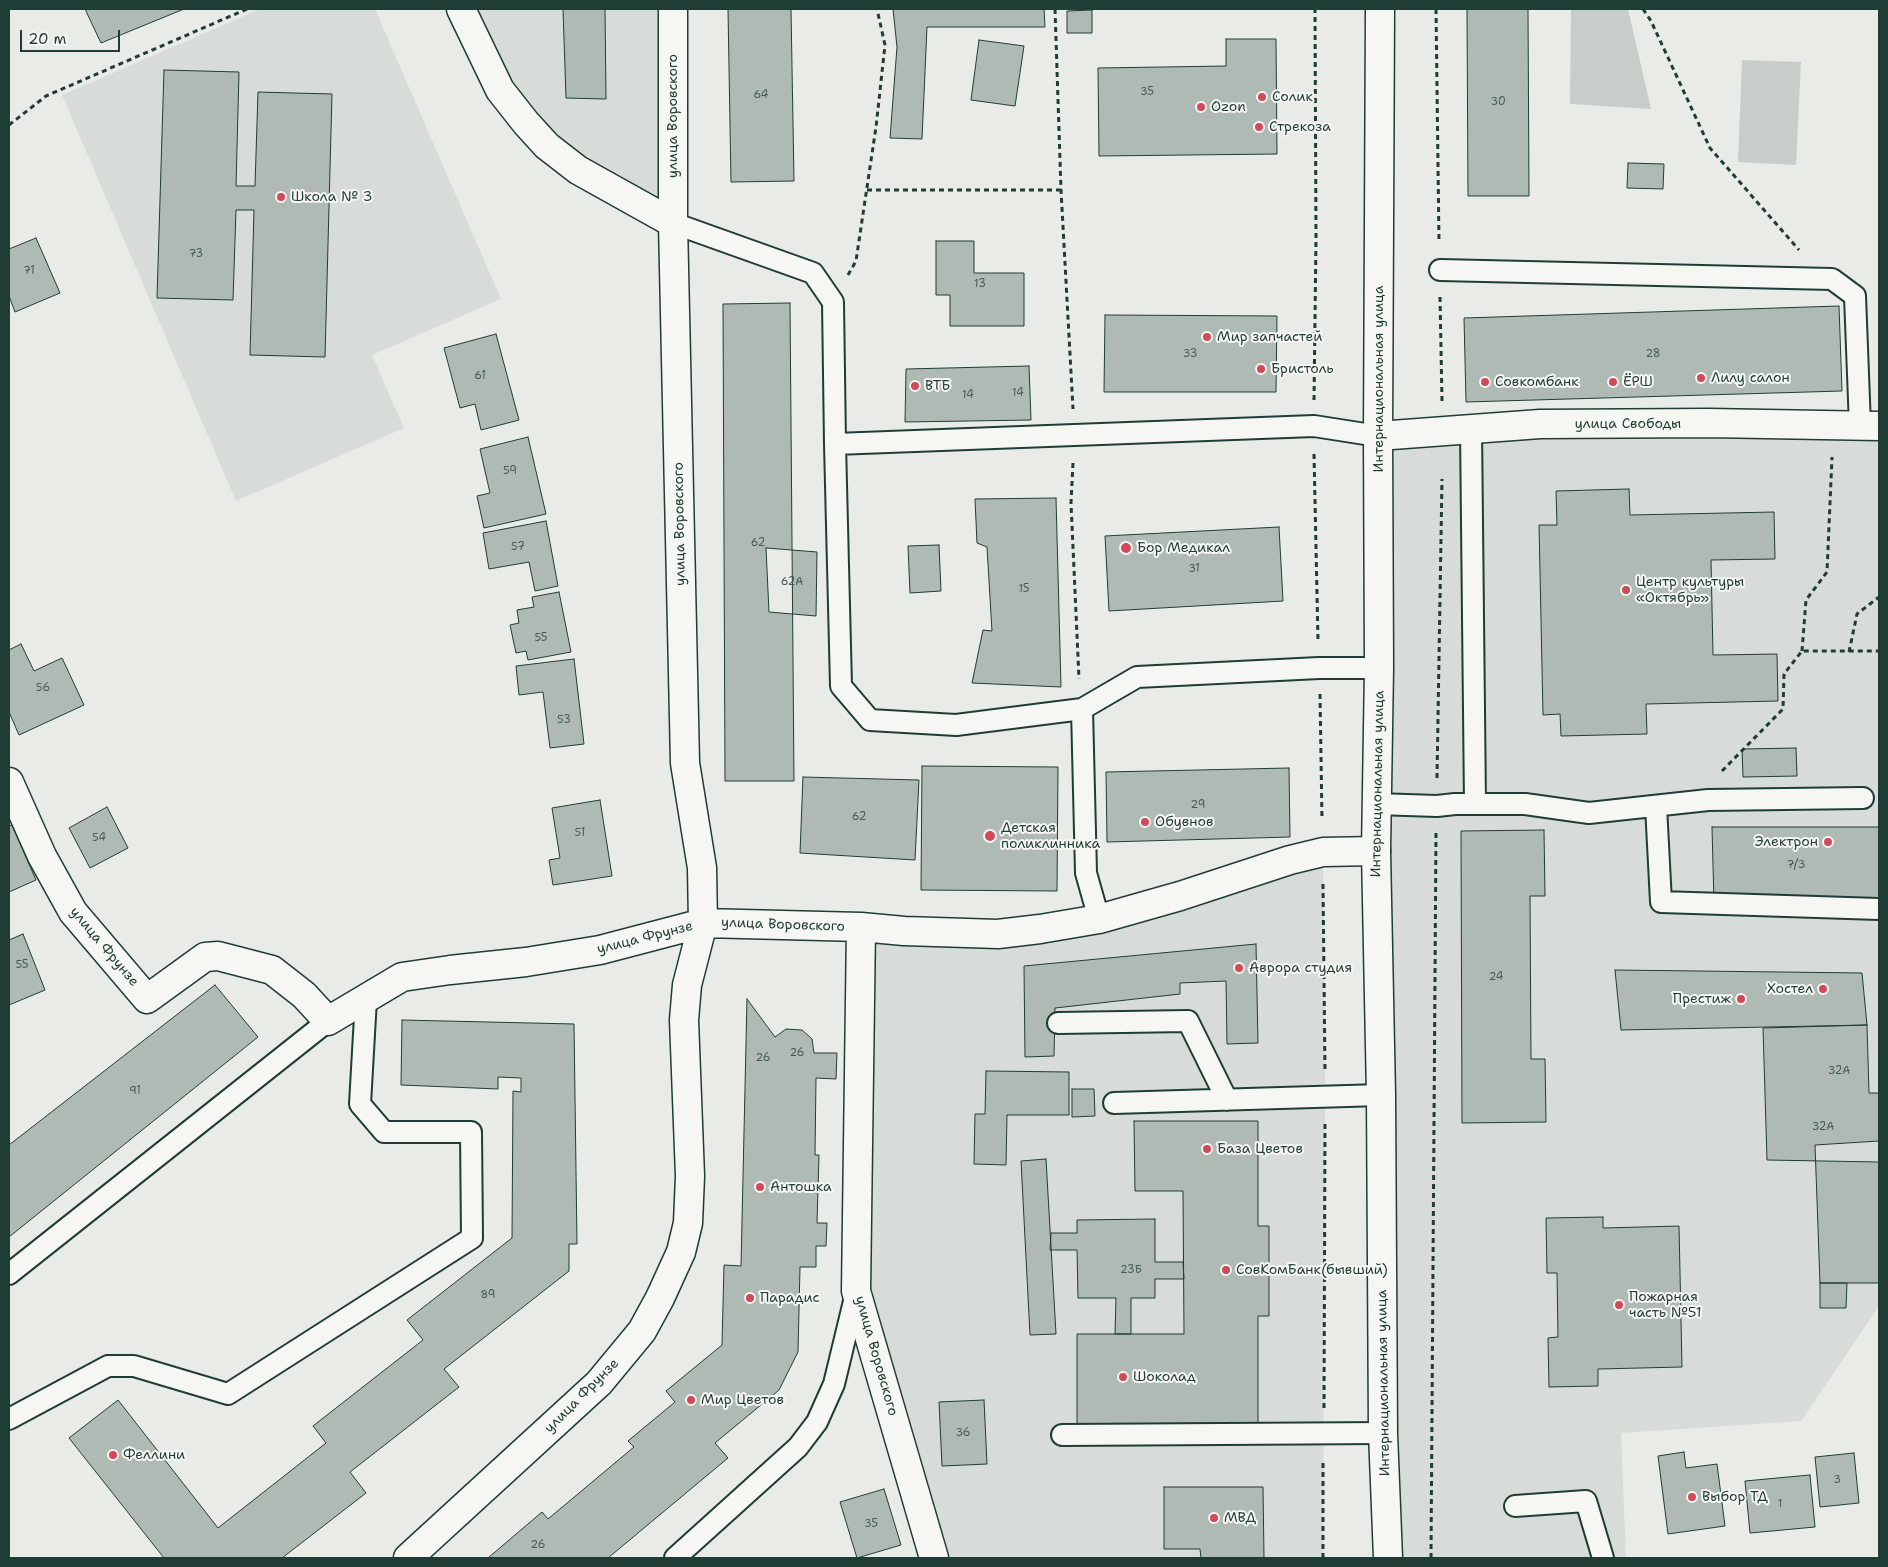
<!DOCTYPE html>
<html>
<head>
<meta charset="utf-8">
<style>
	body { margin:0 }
	#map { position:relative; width:1888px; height:1567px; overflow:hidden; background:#e9ebe7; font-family:"Shantell Sans",sans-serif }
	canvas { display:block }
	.frame { position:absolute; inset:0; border:10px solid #1f3d34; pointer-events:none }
	.scale { position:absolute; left:20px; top:30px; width:100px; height:22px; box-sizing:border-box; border:2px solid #1f3d34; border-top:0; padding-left:6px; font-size:15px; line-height:18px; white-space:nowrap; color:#1f3d34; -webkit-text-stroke:4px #f6f6f2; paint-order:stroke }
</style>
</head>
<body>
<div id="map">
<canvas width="1888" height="1567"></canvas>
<div class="frame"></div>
<div class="scale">20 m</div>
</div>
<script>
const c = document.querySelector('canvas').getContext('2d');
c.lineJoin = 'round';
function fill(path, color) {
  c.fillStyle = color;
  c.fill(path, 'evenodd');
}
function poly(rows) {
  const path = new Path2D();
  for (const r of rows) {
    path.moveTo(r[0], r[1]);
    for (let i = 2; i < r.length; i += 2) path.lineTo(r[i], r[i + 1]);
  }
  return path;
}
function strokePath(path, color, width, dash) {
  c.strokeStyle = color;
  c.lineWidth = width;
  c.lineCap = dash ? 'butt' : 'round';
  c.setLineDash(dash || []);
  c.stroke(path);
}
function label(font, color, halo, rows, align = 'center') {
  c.font = font + ' "Shantell Sans",sans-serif';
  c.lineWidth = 4;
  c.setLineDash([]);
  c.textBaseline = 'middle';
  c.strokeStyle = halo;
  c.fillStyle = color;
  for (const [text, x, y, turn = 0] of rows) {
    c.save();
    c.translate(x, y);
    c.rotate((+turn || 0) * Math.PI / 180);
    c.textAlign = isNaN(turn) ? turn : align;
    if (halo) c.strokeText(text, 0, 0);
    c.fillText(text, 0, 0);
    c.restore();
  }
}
const built = poly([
	[260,9,375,9,501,299,372,355,404,428,236,501,62,95],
	[462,9,673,9,673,223,547,146],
	[1879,426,1879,1306,1801,1421,1621,1433,1626,1558,1388,1558,1378,436],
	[1323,852,1325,1098,1323,1558,934,1558,856,1291,861,927,998,934]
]);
const green = poly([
	[1571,9,1628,9,1651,109,1570,104],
	[1742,60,1801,62,1796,165,1738,162]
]);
const building = poly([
	[85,9,184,9,101,43,85,9],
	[563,9,605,9,606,99,566,98,563,9],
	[728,9,791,9,794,181,731,182,728,9],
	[893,9,1044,9,1045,27,927,27,922,139,890,138,897,47,893,9],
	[1467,9,1528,9,1529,196,1468,196,1467,9],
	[1092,10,1092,33,1067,33,1067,11,1092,10],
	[1226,39,1276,39,1277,154,1099,156,1098,68,1226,66,1226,39],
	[979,40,1024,46,1015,106,971,100,979,40],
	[164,70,239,72,236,186,255,186,258,92,332,94,325,357,250,355,254,210,236,210,233,300,157,298,164,70],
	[1628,163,1664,164,1663,189,1627,188,1628,163],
	[36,238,60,293,15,312,9,296,9,249,36,238],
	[936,241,974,241,974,273,1024,273,1024,326,950,326,950,295,936,295,936,241],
	[790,303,794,781,725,781,723,304,790,303],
	[1839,306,1842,391,1466,402,1464,318,1839,306],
	[1105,315,1277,316,1276,392,1104,392,1105,315],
	[496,334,519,420,481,430,475,404,460,408,444,348,496,334],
	[1029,366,1031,420,905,422,906,369,1029,366],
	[528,437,546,514,484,528,477,496,490,493,480,449,528,437],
	[1629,489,1630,515,1774,512,1775,559,1711,560,1713,655,1777,654,1778,701,1646,704,1647,734,1561,736,1560,714,1543,715,1539,525,1557,525,1556,491,1629,489],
	[1056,498,1061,687,972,683,983,630,992,631,987,547,977,543,975,499,1056,498],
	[546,521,558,586,535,591,529,562,489,569,483,533,546,521],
	[1279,527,1283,601,1109,611,1105,536,1279,527],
	[939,545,941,591,910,593,908,546,939,545],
	[766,548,817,552,816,616,769,612,766,548],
	[559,592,571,652,528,660,526,651,516,653,510,625,519,623,517,610,534,607,532,597,559,592],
	[21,644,34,671,62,658,84,705,19,735,9,712,9,650,21,644],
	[574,659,584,744,550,748,543,692,519,695,516,666,574,659],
	[1796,748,1797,776,1743,777,1742,749,1796,748],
	[922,766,1058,767,1057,891,921,890,922,766],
	[1289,768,1290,837,1107,842,1106,772,1289,768],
	[803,777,919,780,915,860,800,853,803,777],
	[600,800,612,876,553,885,549,860,560,858,552,808,600,800],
	[107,807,128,848,90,868,69,828,107,807],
	[12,825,36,880,9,892,9,826,12,825],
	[1712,827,1879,827,1879,909,1714,903,1712,827],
	[1544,830,1545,896,1530,896,1531,1059,1545,1059,1546,1122,1462,1123,1461,831,1544,830],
	[23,934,45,990,9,1005,9,940,23,934],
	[1256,944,1258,1043,1227,1044,1226,981,1180,983,1180,994,1055,1008,1054,1056,1025,1057,1024,966,1256,944],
	[1615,970,1862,973,1867,1025,1621,1030,1615,970],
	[215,985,258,1037,9,1237,9,1145,215,985],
	[747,999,775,1037,786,1029,802,1030,812,1039,814,1053,837,1053,836,1079,816,1078,815,1155,819,1155,817,1223,827,1223,826,1246,816,1246,816,1267,800,1267,798,1352,779,1390,715,1443,728,1458,608,1558,488,1558,542,1512,548,1519,634,1447,628,1441,675,1402,666,1391,722,1345,724,1265,741,1266,747,999],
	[402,1020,574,1024,577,1244,569,1244,569,1271,444,1369,459,1387,350,1472,366,1493,282,1558,164,1558,69,1438,118,1400,218,1528,326,1443,313,1426,423,1340,407,1320,512,1238,513,1091,521,1092,521,1078,498,1077,498,1089,401,1085,402,1020],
	[1867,1025,1869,1093,1879,1093,1879,1162,1767,1160,1763,1028,1867,1025],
	[986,1071,1069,1072,1069,1115,1007,1115,1006,1165,974,1164,975,1114,985,1114,986,1071],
	[1072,1089,1094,1089,1095,1116,1072,1117,1072,1089],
	[1134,1121,1258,1121,1258,1226,1269,1226,1269,1316,1258,1316,1258,1423,1077,1424,1077,1334,1184,1334,1183,1191,1135,1191,1134,1121],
	[1879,1141,1879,1283,1820,1283,1815,1145,1879,1141],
	[1046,1159,1056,1334,1030,1335,1021,1161,1046,1159],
	[1603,1217,1603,1228,1679,1226,1682,1367,1598,1369,1598,1386,1549,1387,1548,1338,1558,1337,1557,1273,1547,1273,1546,1218,1603,1217],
	[1155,1219,1155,1262,1183,1262,1184,1279,1155,1279,1155,1298,1131,1298,1131,1334,1115,1334,1116,1298,1078,1298,1077,1250,1050,1250,1051,1233,1077,1233,1077,1220,1155,1219],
	[1820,1283,1847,1283,1846,1308,1820,1308,1820,1283],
	[984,1400,987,1464,942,1466,939,1402,984,1400],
	[1684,1452,1686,1468,1717,1464,1725,1526,1668,1534,1658,1456,1684,1452],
	[1854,1453,1859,1503,1820,1507,1815,1457,1854,1453],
	[1810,1475,1815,1527,1750,1533,1745,1481,1810,1475],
	[1164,1487,1263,1487,1264,1558,1201,1558,1200,1549,1164,1549,1164,1487],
	[884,1489,901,1545,857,1558,840,1502,884,1489]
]);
const path = poly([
	[1055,9,1061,190,1073,409],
	[1436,9,1439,243],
	[1643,9,1651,21,1710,148,1799,250],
	[9,125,46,96,247,9],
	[867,190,1061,190],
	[848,275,856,261,876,127,885,45,877,9],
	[1440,297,1442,401],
	[1314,400,1316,238,1315,9],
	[1314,454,1318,640],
	[1073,463,1071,503,1079,679],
	[1802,651,1806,600,1827,572,1832,457],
	[1849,652,1857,614,1879,597],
	[1320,694,1322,820],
	[1722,771,1783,709,1784,674,1802,651,1879,651],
	[1437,778,1442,479],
	[1323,884,1325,1070],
	[1324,1408,1325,1124],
	[1323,1558,1323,1461],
	[1431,1558,1436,832]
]);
const lane = poly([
	[673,223,813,273,833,302,835,444,1314,426,1378,436],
	[1440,270,1832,279,1855,296,1860,426],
	[1471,429,1475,804],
	[835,444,841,686,870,720,956,725,1082,709,1137,677,1319,668,1379,668],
	[1082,709,1086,873,1099,919],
	[1376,804,1437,806,1455,804,1525,804,1589,813,1708,800,1863,798],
	[1656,806,1661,902,1879,909],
	[1058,1023,1188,1021,1227,1100],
	[1114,1103,1381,1095],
	[9,1274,328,1021],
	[9,1419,108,1366,134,1366,228,1394,472,1238,471,1132,384,1132,360,1104,366,999],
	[1062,1435,1383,1433],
	[1515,1506,1586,1501,1603,1558],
	[675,1558,798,1447,817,1422,834,1384,856,1293]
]);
const street = poly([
	[461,9,500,90,526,123,547,146,578,170,673,223],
	[1378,436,1540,424,1709,423,1879,426],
	[9,782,42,856,73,912,147,999,205,957,218,956,272,970,304,995,328,1021,402,977,450,970,526,962,600,950,703,923,861,927,904,931,998,934,1040,929,1099,919,1180,896,1290,860,1323,852,1376,851],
	[861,927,856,1291,934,1558],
	[408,1558,599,1383,642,1331,660,1298,681,1252,688,1223,690,1176,684,1020,687,985,703,923,702,868,685,763,673,223,673,9]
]);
const secondary = poly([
	[1380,9,1378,436,1379,668,1376,851,1381,1095,1383,1433,1388,1558]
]);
const markers = [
	[1262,97,5,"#d1495b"],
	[1201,107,5,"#d1495b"],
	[1259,127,5,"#d1495b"],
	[281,197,5,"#d1495b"],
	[1207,337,5,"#d1495b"],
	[1261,369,5,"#d1495b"],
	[1701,378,5,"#d1495b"],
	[1485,382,5,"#d1495b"],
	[1613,382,5,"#d1495b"],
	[915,386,5,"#d1495b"],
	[1126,548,6,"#d1495b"],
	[1626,590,5,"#d1495b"],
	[1145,822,5,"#d1495b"],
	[990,836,6,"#d1495b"],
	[1828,842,5,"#d1495b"],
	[1239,968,5,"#d1495b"],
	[1823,989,5,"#d1495b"],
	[1741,999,5,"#d1495b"],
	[1207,1149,5,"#d1495b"],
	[760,1187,5,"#d1495b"],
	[1226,1270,5,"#d1495b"],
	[750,1298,5,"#d1495b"],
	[1619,1305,5,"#d1495b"],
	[1123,1377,5,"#d1495b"],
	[691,1400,5,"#d1495b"],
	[113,1455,5,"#d1495b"],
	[1692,1497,5,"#d1495b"],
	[1214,1518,5,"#d1495b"]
];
const numberNames = [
	["35",1147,92],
	["64",761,95],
	["30",1498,102],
	["73",196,254],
	["71",29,271],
	["13",980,284],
	["33",1190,354],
	["28",1653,354],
	["61",480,376],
	["14",1018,393],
	["14",968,395],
	["59",510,471],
	["62",758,543],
	["57",518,547],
	["31",1194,569],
	["62А",792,582],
	["15",1024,589],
	["55",541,638],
	["56",43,688],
	["53",564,720],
	["29",1198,805],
	["62",859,817],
	["51",580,833],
	["54",99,838],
	["7/3",1796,865],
	["55",22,965],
	["24",1496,977],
	["26",797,1053],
	["26",763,1058],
	["32А",1839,1071],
	["91",135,1091],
	["32А",1823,1127],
	["23Б",1131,1270],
	["89",488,1295],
	["36",963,1433],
	["3",1837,1480],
	["1",1780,1504],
	["35",871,1524],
	["26",538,1545]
];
const poiNames = [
	["Солик",1272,97],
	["Ozon",1211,107],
	["Стрекоза",1269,127],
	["Школа № 3",291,197],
	["Мир запчастей",1217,337],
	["Бристоль",1271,369],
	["Лилу салон",1711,378],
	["Совкомбанк",1495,382],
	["ЁРШ",1623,382],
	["ВТБ",925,386],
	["Бор Медикал",1137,548],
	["Центр культуры",1636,582],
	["«Октябрь»",1636,598],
	["Обувнов",1155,822],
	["Детская",1001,828],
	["поликлинника",1001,844],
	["Электрон",1818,842,"right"],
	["Аврора студия",1249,968],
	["Хостел",1813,989,"right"],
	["Престиж",1731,999,"right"],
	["База Цветов",1217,1149],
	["Антошка",770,1187],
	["СовКомБанк(бывший)",1236,1270],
	["Пожарная",1629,1297],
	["часть №51",1629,1313],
	["Парадис",760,1298],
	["Шоколад",1133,1377],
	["Мир Цветов",701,1400],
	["Феллини",123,1455],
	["Выбор ТД",1702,1497],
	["МВД",1224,1518]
];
const streetNames = [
	["улица Воровского",673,116,-90],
	["Интернациональная улица",1379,379,-90],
	["улица Свободы",1628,424],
	["улица Воровского",680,524,-91],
	["Интернациональная улица",1378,784,-89],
	["улица Воровского",783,925,2],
	["улица Фрунзе",645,938,-14],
	["улица Фрунзе",104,947,50],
	["улица Воровского",876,1356,74],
	["Интернациональная улица",1384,1383,-91],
	["улица Фрунзе",582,1396,-45]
];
fill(built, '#d8dcd8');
fill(green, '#c7cec9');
fill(building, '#b0bab5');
strokePath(building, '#1f3d34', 1);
strokePath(lane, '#1f3d34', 24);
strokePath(street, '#1f3d34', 31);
strokePath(secondary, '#1f3d34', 31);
strokePath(path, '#1f3d34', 3, [5, 4]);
strokePath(lane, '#f6f6f2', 20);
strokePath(street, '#f6f6f2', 28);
strokePath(secondary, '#f6f6f2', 28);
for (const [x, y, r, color] of markers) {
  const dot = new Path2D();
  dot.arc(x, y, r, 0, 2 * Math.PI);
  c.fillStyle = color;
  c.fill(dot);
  strokePath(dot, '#f6f6f2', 2);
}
label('11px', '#435c54', null, numberNames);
label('14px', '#1f3d34', '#f6f6f2', poiNames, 'left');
label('14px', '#1f3d34', '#f6f6f2', streetNames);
</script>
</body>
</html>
